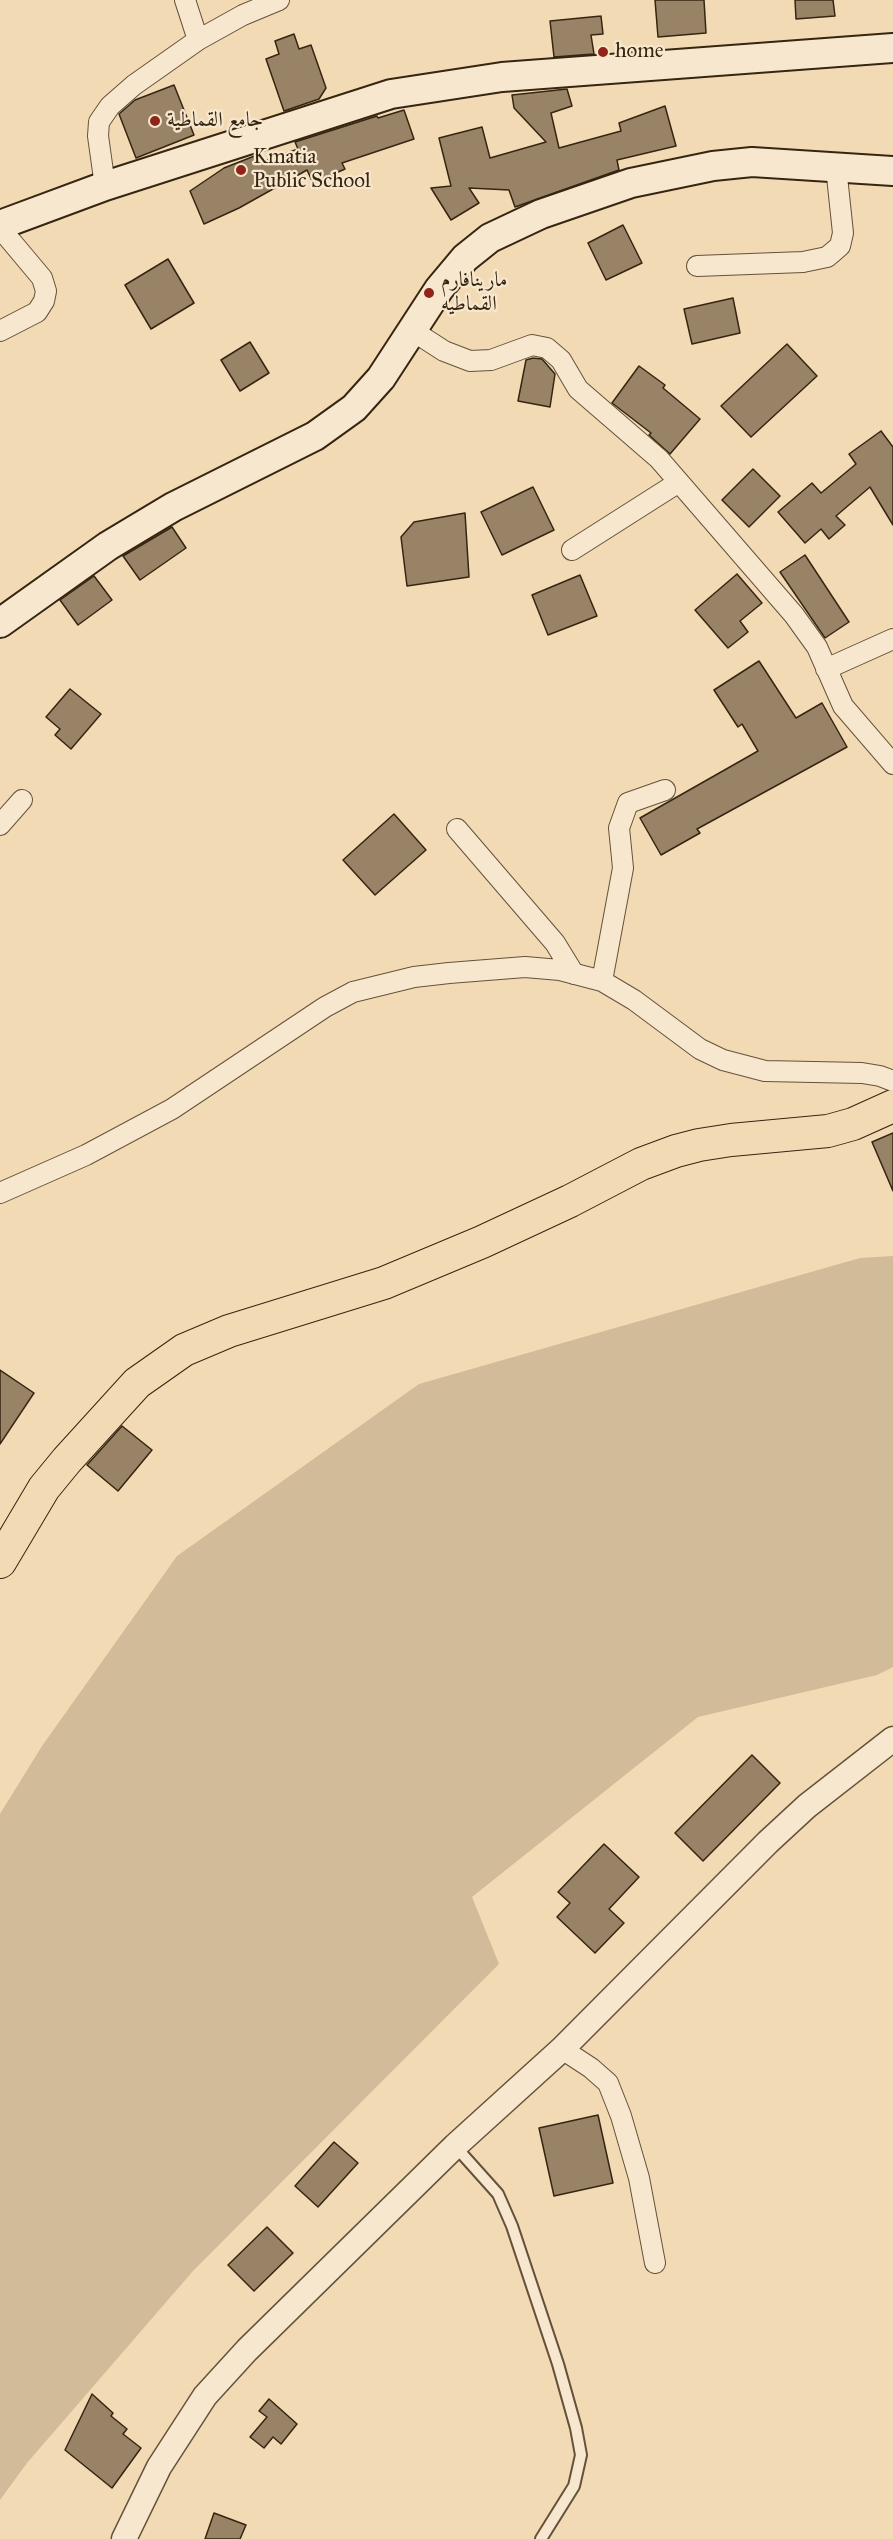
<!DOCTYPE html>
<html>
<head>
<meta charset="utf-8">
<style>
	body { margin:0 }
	canvas { display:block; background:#f2dab5 }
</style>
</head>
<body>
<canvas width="893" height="2539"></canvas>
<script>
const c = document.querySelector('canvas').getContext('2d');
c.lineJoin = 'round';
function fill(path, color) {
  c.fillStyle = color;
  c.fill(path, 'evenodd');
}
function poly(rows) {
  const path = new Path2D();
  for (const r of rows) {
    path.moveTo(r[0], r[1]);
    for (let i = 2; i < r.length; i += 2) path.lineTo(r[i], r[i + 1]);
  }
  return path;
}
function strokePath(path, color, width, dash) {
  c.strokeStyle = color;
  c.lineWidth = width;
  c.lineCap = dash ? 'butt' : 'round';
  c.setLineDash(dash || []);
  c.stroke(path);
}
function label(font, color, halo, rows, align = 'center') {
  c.font = font + ' "IM FELL Great Primer",Amiri,serif';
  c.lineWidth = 4.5;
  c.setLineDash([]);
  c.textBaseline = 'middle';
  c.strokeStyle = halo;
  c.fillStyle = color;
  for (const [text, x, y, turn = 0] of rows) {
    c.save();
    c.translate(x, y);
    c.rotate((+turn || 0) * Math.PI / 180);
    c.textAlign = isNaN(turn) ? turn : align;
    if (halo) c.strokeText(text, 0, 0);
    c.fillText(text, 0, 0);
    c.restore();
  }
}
const green = poly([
	[893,1256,893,1667,877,1675,698,1717,472,1897,499,1964,193,2271,27,2463,0,2500,0,1814,42,1746,177,1556,419,1384,860,1258]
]);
const building = poly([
	[655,0,704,0,706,33,658,37,655,0],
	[795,0,833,0,835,16,796,19,795,0],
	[601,16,603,34,591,35,594,54,554,57,550,21,601,16],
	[294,34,299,49,311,45,326,88,319,99,284,111,266,59,279,54,275,41,294,34],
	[174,85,194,135,136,158,119,114,135,100,174,85],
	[567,89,572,106,551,113,559,148,621,131,619,123,665,106,676,146,617,160,619,170,515,207,509,190,469,188,479,203,451,220,431,188,451,186,439,138,482,127,490,158,546,142,514,108,512,95,567,89],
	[404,110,414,139,342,163,345,169,313,183,307,170,239,208,204,224,190,191,224,168,257,155,261,162,298,149,295,142,377,116,378,118,404,110],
	[623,225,642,263,606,280,588,243,623,225],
	[168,259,194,303,151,329,125,285,168,259],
	[733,298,740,333,692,344,684,309,733,298],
	[250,342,269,373,240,391,221,360,250,342],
	[787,344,817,376,751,437,721,406,787,344],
	[533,358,542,359,555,374,550,407,518,401,526,360,533,358],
	[639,366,665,385,663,388,700,419,670,454,649,435,651,433,612,403,639,366],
	[881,431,893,447,893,525,870,487,836,516,845,525,829,539,821,529,805,543,778,512,812,483,821,493,856,464,849,454,881,431],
	[753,469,780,496,749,527,722,500,753,469],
	[533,487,554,530,502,555,481,512,533,487],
	[465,513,469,577,407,586,401,537,414,522,465,513],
	[172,527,186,548,140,580,123,556,172,527],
	[805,555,849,622,825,638,780,572,805,555],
	[737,574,762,603,740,621,748,632,728,648,695,610,737,574],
	[580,575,597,616,548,635,532,595,580,575],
	[94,576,112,600,78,625,60,600,94,576],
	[759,661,796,718,822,703,847,747,697,829,700,833,661,855,640,818,758,751,742,724,738,727,714,690,759,661],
	[70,689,101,714,71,749,55,735,60,729,46,717,70,689],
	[394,814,426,850,375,895,343,860,394,814],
	[893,1133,893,1191,872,1142,893,1133],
	[0,1370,34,1393,0,1444,0,1370],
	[122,1426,152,1450,118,1491,87,1465,122,1426],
	[752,1755,780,1783,703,1861,675,1833,752,1755],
	[604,1844,639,1877,609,1909,624,1923,595,1953,557,1917,570,1903,558,1892,604,1844],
	[598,2115,613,2183,554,2196,539,2128,598,2115],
	[334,2142,358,2163,318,2207,295,2186,334,2142],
	[267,2227,293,2253,254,2291,228,2265,267,2227],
	[92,2394,113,2413,111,2416,127,2429,123,2434,141,2448,112,2488,65,2450,92,2394],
	[269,2399,297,2424,281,2444,273,2437,264,2448,250,2437,267,2417,259,2411,269,2399],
	[214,2513,246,2525,240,2539,205,2539,214,2513]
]);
const service = poly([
	[455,2146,498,2194,512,2226,558,2364,576,2428,581,2455,574,2486,541,2539]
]);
const minor = poly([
	[185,0,198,40],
	[105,186,98,136,99,122,110,106,134,85,198,40,243,15,279,0],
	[0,228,42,278,46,291,44,301,37,312,0,331],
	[697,266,803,262,827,257,833,252,840,246,843,233,836,167],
	[413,331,444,351,470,361,491,360,532,345,547,348,561,360,578,389,659,459,794,615,817,647,843,706,893,764],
	[572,550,679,482],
	[826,669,893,639],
	[0,825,22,800],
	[457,829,555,943,574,974],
	[602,981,623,868,619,828,628,803,665,790],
	[0,1193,86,1155,172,1109,325,1007,353,992,414,977,449,973,525,967,560,970,602,981,634,1000,700,1049,723,1060,765,1071,862,1073,880,1076,893,1081],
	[562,2049,591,2068,608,2083,621,2116,639,2178,655,2263]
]);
const tertiary = poly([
	[124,2539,159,2467,205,2396,247,2350,455,2146,562,2049,768,1842,807,1806,893,1739]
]);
const secondary = poly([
	[0,225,105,186,391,94,502,77,893,48],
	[0,623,108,546,173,507,315,436,354,408,381,378,439,289,465,258,490,238,541,214,631,183,713,166,752,162,893,171]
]);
const primary = poly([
	[0,1562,44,1488,67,1460,137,1383,184,1350,229,1331,384,1283,482,1242,570,1201,641,1164,676,1151,699,1145,731,1140,828,1131,853,1124,893,1106]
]);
const markers = [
	[603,52,6,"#8f2418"],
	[155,121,6,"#8f2418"],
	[241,170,6,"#8f2418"],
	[429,293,6,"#8f2418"]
];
const poiNames = [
	["home",615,52],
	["جامع القماطية",167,121],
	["Kmatia",253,158],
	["Public School",253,182],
	["مارينافارم",441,281],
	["القماطيه",441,305]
];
fill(green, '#d2bb99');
fill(building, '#988366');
strokePath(building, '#362511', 1.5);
strokePath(service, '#65523a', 14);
strokePath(minor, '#65523a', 22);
strokePath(tertiary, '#65523a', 27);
strokePath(secondary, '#362511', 32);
strokePath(primary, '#362511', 34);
strokePath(service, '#f7e7cf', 10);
strokePath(minor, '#f7e7cf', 20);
strokePath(tertiary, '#f7e7cf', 24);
strokePath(secondary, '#f7e7cf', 28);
strokePath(primary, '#f2dab5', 32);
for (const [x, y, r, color] of markers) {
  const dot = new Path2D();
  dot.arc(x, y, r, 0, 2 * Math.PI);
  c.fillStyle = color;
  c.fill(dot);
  strokePath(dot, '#f7e7cf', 2);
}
label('21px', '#362511', '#f7e7cf', poiNames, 'left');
</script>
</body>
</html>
